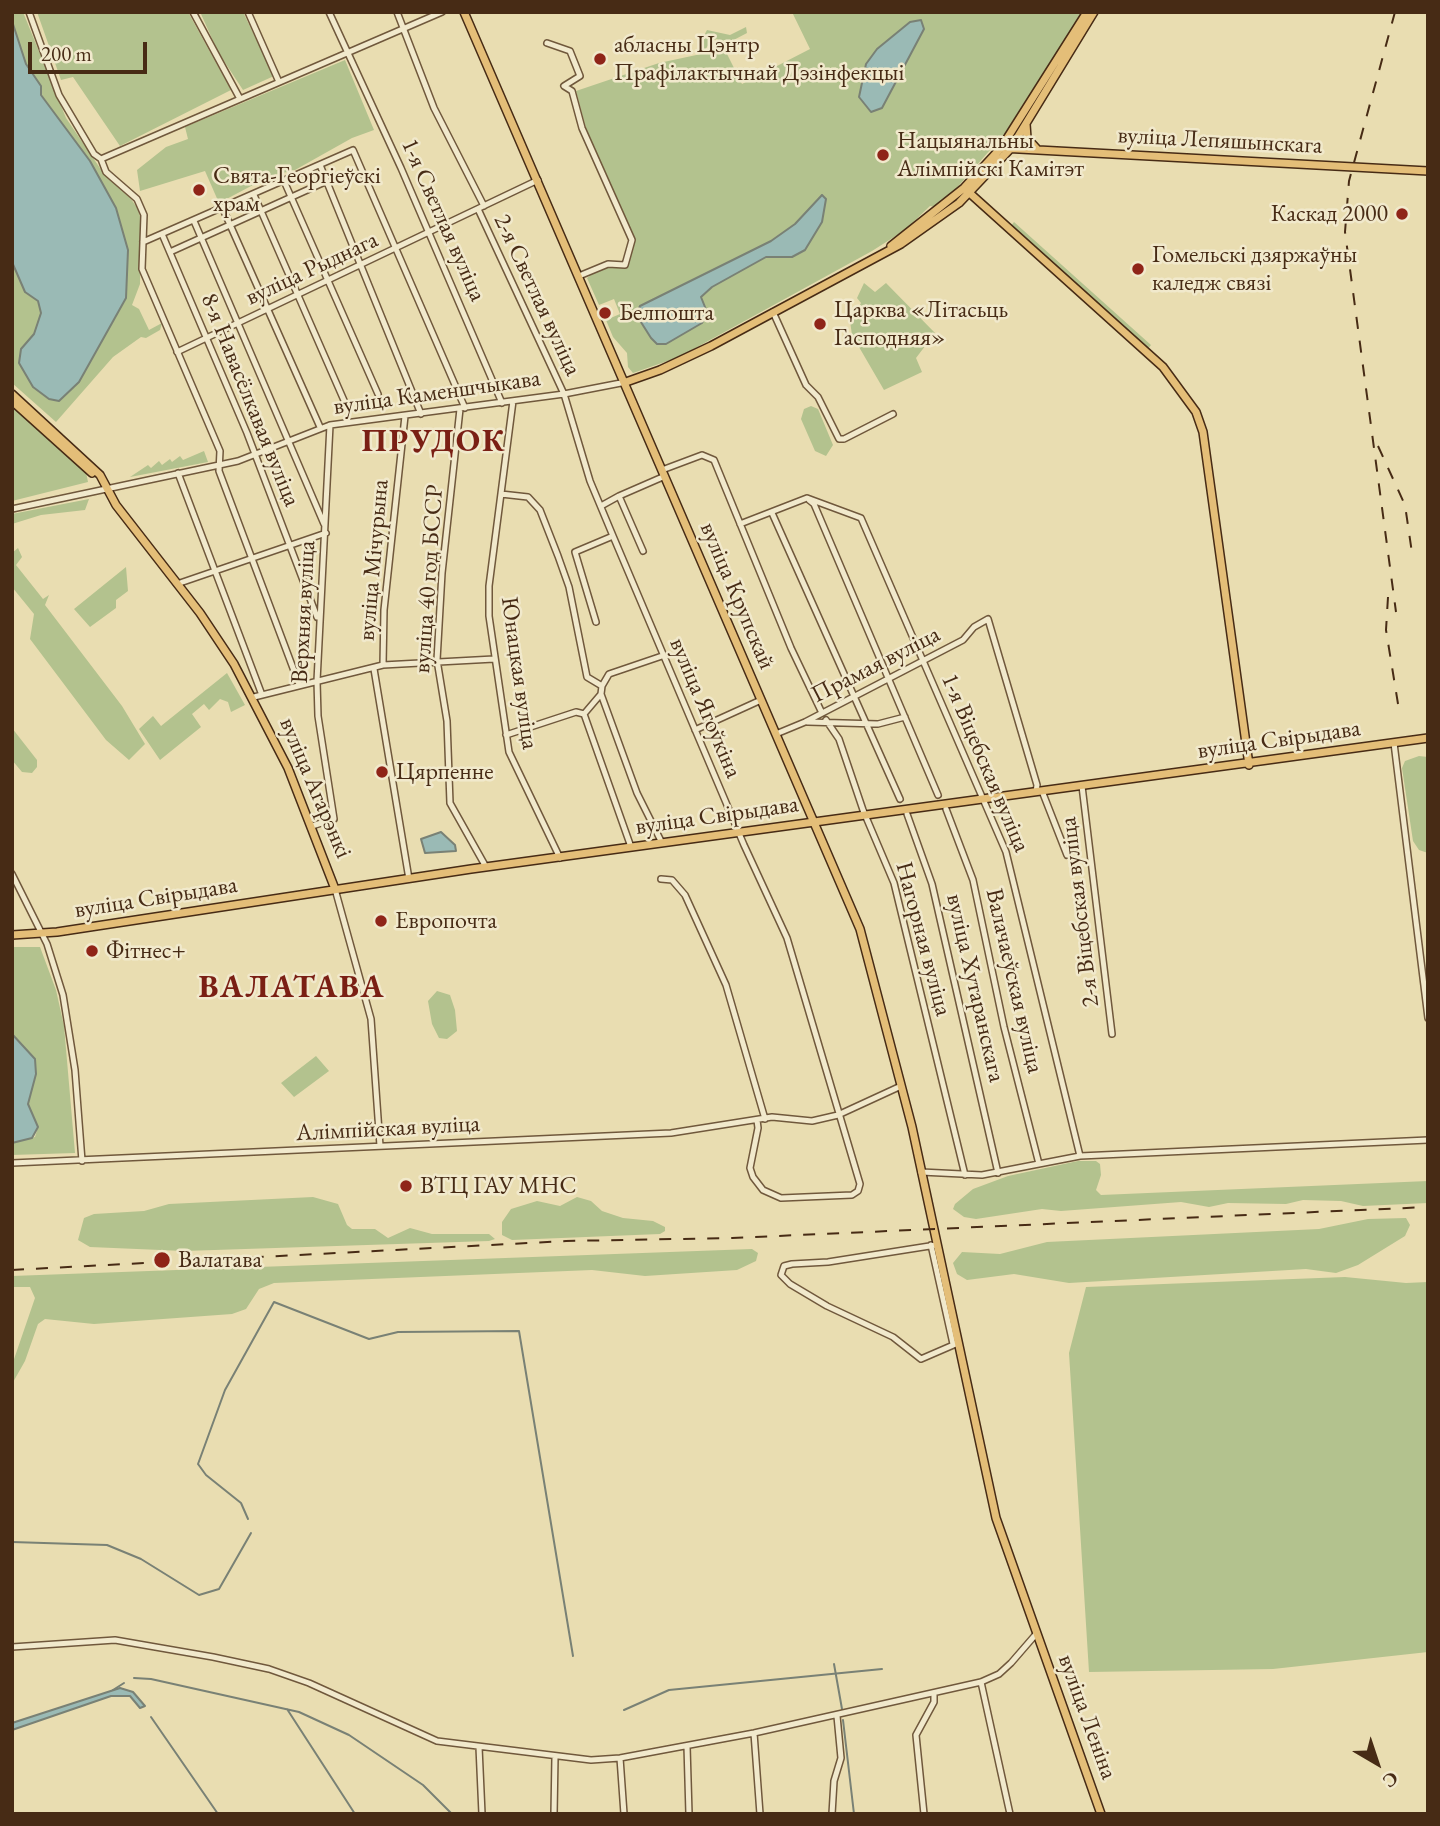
<!DOCTYPE html>
<html>
<head>
<meta charset="utf-8">
<style>
	body { margin:0 }
	#map { position:relative; width:1440px; height:1826px; overflow:hidden; background:#e9ddb1; font-family:"EB Garamond",serif }
	canvas { display:block }
	.frame { position:absolute; inset:0; border:14px solid #472b15; pointer-events:none }
	.north { position:absolute; left:1342px; top:1728px; width:70px; height:70px; -webkit-text-stroke:5px #f1e9cc; paint-order:stroke; rotate:141deg; font-size:19px; font-weight:700; line-height:28px; text-align:center; color:#472b15 }
	.north::after { content:''; display:block; margin:auto; width:24px; height:32px; background:#472b15; clip-path:polygon(50% 0,100% 100%,50% 72%,0 100%) }
	.scale { position:absolute; left:28px; top:42px; width:119px; height:32px; box-sizing:border-box; border:4px solid #472b15; border-top:0; padding-left:9px; font-size:21px; line-height:24px; white-space:nowrap; color:#472b15; -webkit-text-stroke:5px #f1e9cc; paint-order:stroke }
</style>
</head>
<body>
<div id="map">
<canvas width="1440" height="1826"></canvas>
<div class="frame"></div>
<div class="north">С</div>
<div class="scale">200 m</div>
</div>
<script>
const c = document.querySelector('canvas').getContext('2d');
c.lineJoin = 'round';
function fill(path, color) {
  c.fillStyle = color;
  c.fill(path, 'evenodd');
}
function poly(rows) {
  const path = new Path2D();
  for (const r of rows) {
    path.moveTo(r[0], r[1]);
    for (let i = 2; i < r.length; i += 2) path.lineTo(r[i], r[i + 1]);
  }
  return path;
}
function strokePath(path, color, width, dash) {
  c.strokeStyle = color;
  c.lineWidth = width;
  c.lineCap = dash ? 'butt' : 'round';
  c.setLineDash(dash || []);
  c.stroke(path);
}
function label(font, color, halo, rows, align = 'center') {
  c.font = font + ' "EB Garamond",serif';
  c.lineWidth = 5;
  c.setLineDash([]);
  c.textBaseline = 'middle';
  c.strokeStyle = halo;
  c.fillStyle = color;
  for (const [text, x, y, turn = 0] of rows) {
    c.save();
    c.translate(x, y);
    c.rotate((+turn || 0) * Math.PI / 180);
    c.textAlign = isNaN(turn) ? turn : align;
    if (halo) c.strokeText(text, 0, 0);
    c.fillText(text, 0, 0);
    c.restore();
  }
}
const green = poly([
	[12,12,23,12,66,118,104,174,131,199,138,209,141,220,140,284,132,305,139,309,149,330,162,323,160,330,146,338,141,337,113,357,56,422,12,383],
	[37,12,188,12,231,90,120,146,73,77,61,80],
	[243,12,274,76,243,90,218,52,201,14],
	[792,12,1082,12,1005,133,947,199,936,207,930,206,905,230,872,251,679,357,633,373,628,367,627,353,613,337,606,320,620,314,614,299,599,305,587,278,605,264,619,265,630,258,633,240,586,128,576,91,659,63,701,54,698,47,707,30,730,35,746,27,747,33,726,44,717,39,711,41,703,53,723,46,742,84,810,49],
	[345,60,374,130,352,138,295,170,270,176,219,203,205,171,140,191,137,170,166,147,188,139,185,127],
	[1014,222,1151,345,1148,349,1011,226],
	[864,283,875,292,886,283,935,333,916,358,922,372,884,390,852,335,850,321,861,303,857,298],
	[12,405,86,472,88,482,12,501],
	[811,406,818,409,833,445,826,456,815,451,801,419,804,409],
	[204,451,208,462,130,477,148,465,151,468,159,461,162,465,170,459,172,462,180,456,183,460],
	[89,499,85,510,41,515,12,524,12,514],
	[18,548,22,557,16,565,43,599,49,595,45,605,122,706,145,744,129,760,106,740,30,639,34,614,12,587,12,553],
	[126,567,128,591,116,600,116,608,90,627,74,609],
	[227,673,245,705,231,712,228,702,220,699,209,710,204,704,192,714,201,727,160,760,139,729,153,716,161,726],
	[12,728,37,760,37,767,32,773,22,772,12,760],
	[1419,756,1428,757,1428,853,1419,850,1413,841,1402,768,1405,761],
	[12,947,40,947,56,990,64,1026,75,1153,12,1155,12,1143,35,1137,38,1127,28,1104,36,1074,35,1059,12,1034],
	[437,991,450,995,455,1010,457,1031,447,1039,439,1038,432,1024,428,1001],
	[316,1056,329,1071,294,1097,281,1083],
	[1078,1161,1096,1161,1100,1164,1101,1175,1096,1190,1101,1195,1428,1181,1428,1203,1363,1206,1341,1201,1303,1200,1286,1204,1228,1203,1209,1207,1181,1202,1061,1211,1042,1209,976,1219,964,1217,953,1209,955,1204,973,1189,1008,1176],
	[313,1197,338,1204,347,1225,352,1229,375,1229,388,1238,410,1228,432,1234,489,1234,495,1239,489,1241,184,1251,90,1247,78,1240,84,1218,94,1214,144,1211,169,1204],
	[577,1197,591,1201,602,1211,623,1218,653,1221,665,1227,665,1231,660,1234,512,1240,502,1235,502,1222,511,1209,537,1201,560,1206],
	[1406,1218,1410,1225,1405,1236,1358,1265,1336,1273,1306,1269,1069,1283,1014,1274,967,1280,957,1274,953,1263,962,1252,1000,1254,1047,1242,1319,1229,1368,1219],
	[752,1249,758,1253,756,1261,737,1270,645,1276,592,1270,274,1283,259,1289,246,1309,232,1314,94,1324,45,1319,38,1324,25,1361,12,1384,12,1365,35,1298,30,1287,12,1287,12,1276],
	[1345,1277,1406,1283,1428,1282,1428,1652,1273,1669,1089,1672,1069,1353,1086,1287]
]);
const water = poly([
	[921,20,924,29,882,108,871,112,859,97,866,64,877,49,910,22,921,20],
	[12,21,26,64,41,86,41,95,90,161,116,208,128,250,126,298,79,382,59,401,49,399,33,387,19,363,21,349,34,334,41,313,38,301,25,292,12,262,12,21],
	[822,195,826,199,822,222,805,250,792,257,766,257,712,287,701,297,707,312,702,323,666,344,657,344,651,338,639,319,637,313,640,306,771,241,795,224,822,195],
	[441,832,455,845,456,851,425,853,421,839,441,832],
	[12,1034,35,1059,36,1074,28,1104,38,1127,32,1138,12,1143,12,1034],
	[120,1688,133,1692,145,1706,140,1708,130,1696,111,1696,12,1730,12,1723,120,1688]
]);
const stream = poly([
	[248,1519,241,1503,206,1475,198,1464,225,1390,274,1302,369,1339,398,1332,519,1331,573,1656],
	[12,1542,107,1545,141,1559,199,1595,219,1589,251,1533],
	[834,1664,842,1709],
	[134,1678,151,1679,299,1712,349,1735,423,1785,452,1814],
	[113,1690,124,1683],
	[287,1709,355,1814],
	[624,1710,669,1690,882,1669],
	[151,1717,218,1814],
	[843,1720,854,1814]
]);
const minor = poly([
	[29,12,59,95,94,154,101,159,442,12],
	[193,12,239,97],
	[248,12,279,82],
	[329,12,401,168,502,403],
	[397,12,434,108,484,206],
	[547,43,570,51,580,76,564,86,572,91,582,128,632,240,625,265,608,264,579,276],
	[101,159,106,172,137,199,144,215,142,269,220,451,219,471,299,684],
	[320,165,421,414],
	[284,181,378,394],
	[254,195,346,405],
	[223,209,320,427],
	[478,209,564,394,590,481,613,536,744,845,787,938,860,1184,858,1191,852,1195,781,1198,763,1190,753,1177,750,1168,758,1128,757,1120],
	[194,221,324,524],
	[162,234,247,433,317,617],
	[143,242,353,150,465,408],
	[170,252,327,181],
	[773,312,806,385,818,397,839,439,844,439,893,414],
	[177,352,538,180],
	[513,401,489,586,489,616,509,752,560,858],
	[460,409,442,573,437,660,447,721,450,803,486,867],
	[662,470,702,455,714,460,791,648,822,713],
	[178,473,262,695],
	[501,494,528,497,540,510,558,556,569,587,587,677,602,686,601,694,584,714,631,847],
	[809,500,814,504,938,795],
	[601,506,619,496],
	[12,509,238,461,330,425,564,394,626,382],
	[772,513,900,799],
	[740,524,807,498,861,518,1006,852,1080,1156],
	[643,551,619,496,665,476],
	[177,584,326,533],
	[596,622,575,552,613,536],
	[383,665,384,610,405,416],
	[374,669,409,879],
	[602,686,609,674,662,656],
	[601,694,637,793,662,843],
	[254,697,383,665,494,659],
	[826,720,839,739,863,810,894,883,965,1175],
	[808,722,878,724,905,717],
	[695,730,761,700],
	[776,734,805,722,963,640,974,627,988,619,1037,785,1036,792],
	[506,735,576,712,584,714],
	[1394,743,1428,1018],
	[1082,786,1112,1034],
	[1042,791,1067,855],
	[946,809,973,880,1004,1027,1039,1164],
	[907,814,932,884,998,1173],
	[312,826,334,819,318,716,317,681,330,425],
	[12,874,47,944,63,995,75,1070,82,1161],
	[661,879,672,880,685,895,726,985,765,1119],
	[335,889,371,1019,380,1146],
	[12,1163,671,1133,772,1117,812,1121,838,1115,901,1086],
	[921,1172,982,1175,1080,1156,1428,1140],
	[931,1245,953,1344],
	[936,1245,828,1262,792,1264,784,1266,781,1275,790,1284,827,1306,893,1337,921,1359,958,1343],
	[12,1647,115,1640,213,1657,269,1669,309,1683,437,1741,591,1760,620,1758,754,1733,981,1682,999,1674,1011,1663,1037,1633],
	[981,1682,1010,1814],
	[754,1733,760,1814],
	[687,1746,689,1814],
	[479,1747,482,1814],
	[620,1758,624,1814],
	[554,1814,555,1757],
	[832,1814,834,1781,841,1758,837,1716],
	[924,1814,916,1735,934,1702,934,1693]
]);
const major = poly([
	[464,12,860,929,912,1127,996,1518,1101,1814],
	[1026,124,1027,138,1037,149],
	[1001,148,1428,171],
	[964,188,1163,367,1196,412,1203,432,1249,765],
	[891,246,964,188,1001,148,1087,12],
	[626,382,660,370,711,346,901,244,959,203,1011,148,1094,12],
	[12,394,100,475,116,505,200,613,234,664,288,768,335,889],
	[12,401,92,473],
	[12,935,57,932,471,869,1428,738]
]);
const rail = poly([
	[1395,12,1349,181,1345,232,1396,612],
	[1378,446,1405,505,1412,553],
	[1388,597,1386,630,1399,710],
	[12,1270,566,1241,732,1238,1428,1207]
]);
const markers = [
	[600,59,7,"#8f2418"],
	[883,155,7,"#8f2418"],
	[199,190,7,"#8f2418"],
	[1402,214,7,"#8f2418"],
	[1138,269,7,"#8f2418"],
	[605,313,7,"#8f2418"],
	[820,324,7,"#8f2418"],
	[382,772,7,"#8f2418"],
	[381,921,7,"#8f2418"],
	[92,951,7,"#8f2418"],
	[406,1186,7,"#8f2418"],
	[162,1260,9,"#8f2418"]
];
const poiNames = [
	["абласны Цэнтр",614,45],
	["Прафілактычнай Дэзінфекцыі",614,73],
	["Нацыянальны",897,141],
	["Алімпійскі Камітэт",897,169],
	["Свята-Георгіеўскі",213,176],
	["храм",213,204],
	["Каскад 2000",1388,214,"right"],
	["Гомельскі дзяржаўны",1152,255],
	["каледж связі",1152,283],
	["Царква «Літасьць",834,310],
	["Гасподняя»",834,338],
	["Белпошта",619,313],
	["Цярпенне",396,772],
	["Европочта",395,921],
	["Фітнес+",106,951],
	["ВТЦ ГАУ МНС",420,1186],
	["Валатава",178,1260]
];
const streetNames = [
	["вуліца Лепяшынскага",1220,141,3],
	["1-я Светлая вуліца",443,220,66],
	["вуліца Рыднага",312,269,-25],
	["2-я Светлая вуліца",537,295,65],
	["вуліца Каменшчыкава",437,393,-8],
	["8-я Навасёлкавая вуліца",250,400,68],
	["вуліца Мічурына",374,560,-85],
	["вуліца 40 год БССР",429,579,-86],
	["вуліца Крупскай",737,596,67],
	["Верхняя вуліца",304,612,-87],
	["Прамая вуліца",876,665,-27],
	["Юнацкая вуліца",519,673,82],
	["вуліца Ягоўкіна",705,708,67],
	["вуліца Свірыдава",1279,740,-8],
	["1-я Віцебская вуліца",985,763,67],
	["вуліца Агарэнкі",315,788,67],
	["вуліца Свірыдава",717,816,-8],
	["вуліца Свірыдава",156,898,-9],
	["2-я Віцебская вуліца",1080,912,-97],
	["Нагорная вуліца",923,939,75],
	["Валачаеўская вуліца",1014,981,77],
	["вуліца Хутаранскага",975,988,77],
	["Алімпійская вуліца",388,1129,-3],
	["вуліца Леніна",1087,1717,70]
];
const districtNames = [
	["ПРУДОК",434,442],
	["ВАЛАТАВА",292,988]
];
fill(green, '#b3c28e');
fill(water, '#9abab5');
strokePath(water, '#798175', 2);
strokePath(stream, '#798175', 2);
strokePath(minor, '#70583c', 8);
strokePath(major, '#472b15', 10);
strokePath(minor, '#f1e9cc', 5);
strokePath(major, '#e4be78', 7);
strokePath(rail, '#472b15', 2, [12, 12]);
for (const [x, y, r, color] of markers) {
  const dot = new Path2D();
  dot.arc(x, y, r, 0, 2 * Math.PI);
  c.fillStyle = color;
  c.fill(dot);
  strokePath(dot, '#f1e9cc', 2.5);
}
label('24px', '#472b15', '#f1e9cc', poiNames, 'left');
label('24px', '#472b15', '#f1e9cc', streetNames);
c.letterSpacing = '2px';
label('bold 32px', '#7a1f14', '#f1e9cc', districtNames);
c.letterSpacing = '0px';
</script>
</body>
</html>
